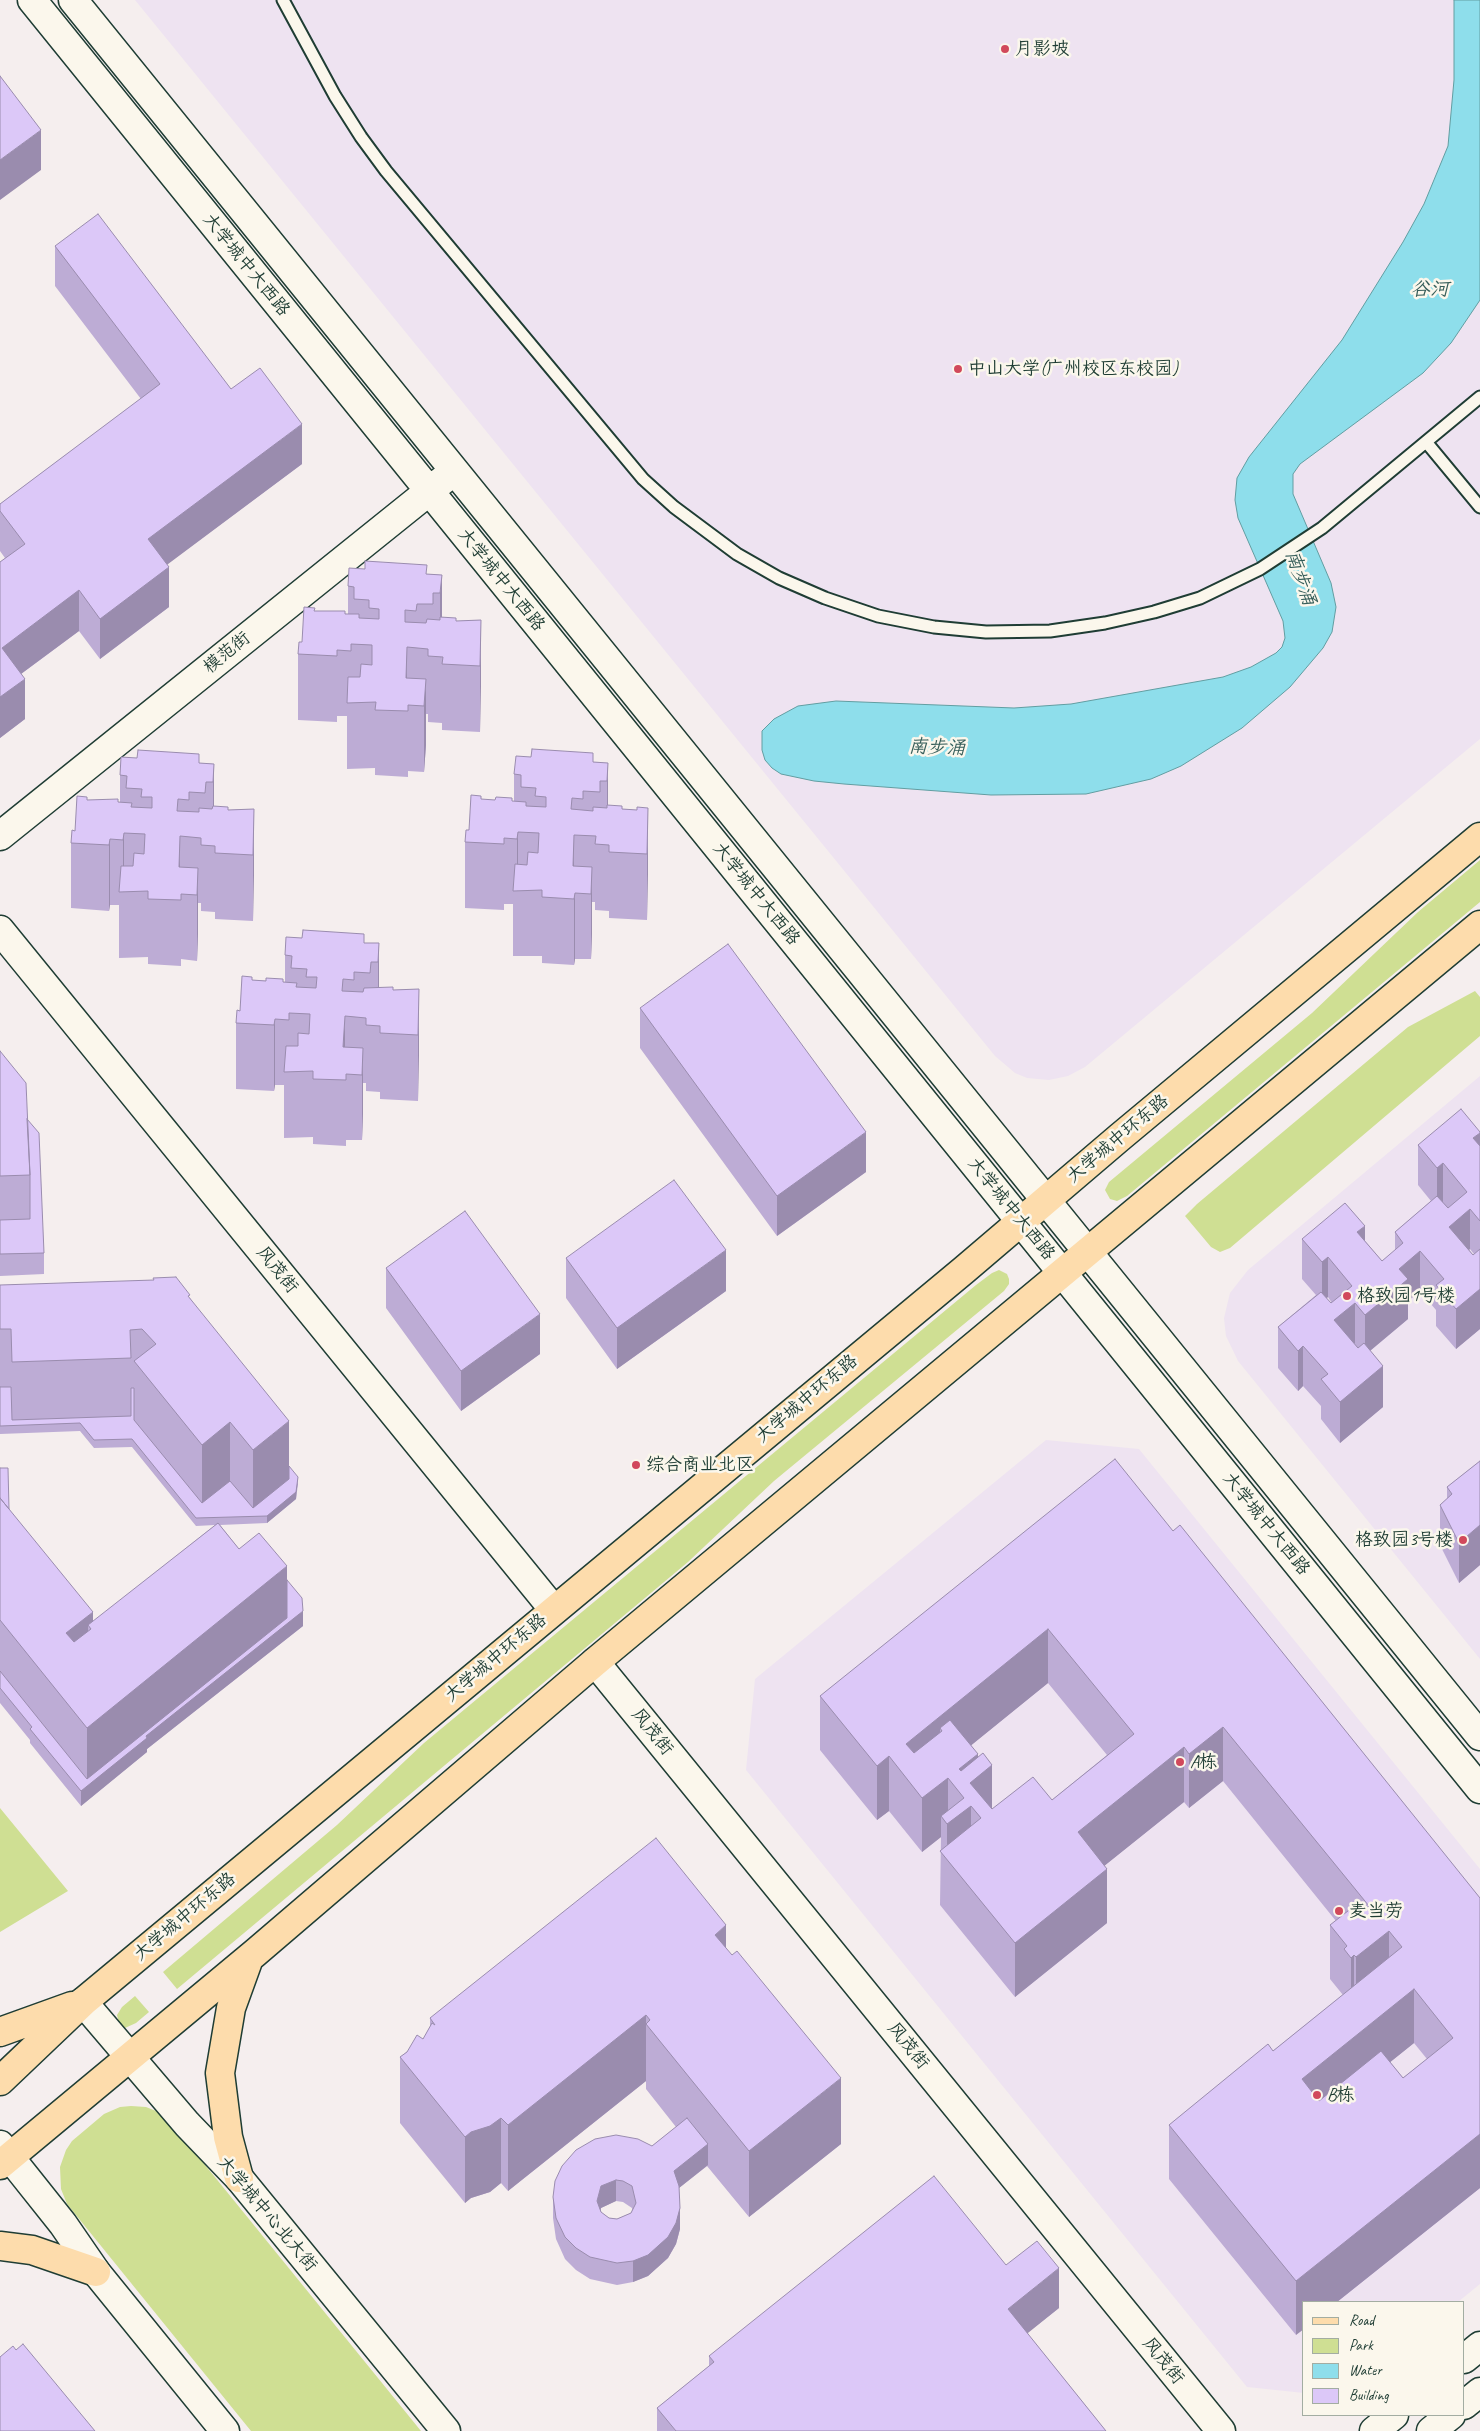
<!DOCTYPE html>
<html>
<head>
<meta charset="utf-8">
<style>
	body { margin:0 }
	#map { position:relative; width:1480px; height:2431px; overflow:hidden; background:#f5eeee; font-family:Caveat,sans-serif }
	canvas { display:block }
	.legend { position:absolute; left:1302px; top:2301px; width:162px; height:115px; box-sizing:border-box; background:#fbf7ec; border:1px solid #a3ada2; margin:0; padding:6px 9px; list-style:none; font-size:15px; color:#1f3d34 }
	.legend li { display:flex; align-items:center; gap:10px; height:25px }
	.legend b { width:25px; border:1px solid #a3ada2 }
</style>
</head>
<body>
<div id="map">
<canvas width="1480" height="2431"></canvas>
<ul class="legend">
<li><b style="height:6px;background:#fddcac"></b>Road</li>
<li><b style="height:14px;background:#cfdf93"></b>Park</li>
<li><b style="height:14px;background:#8edeeb"></b>Water</li>
<li><b style="height:14px;background:#dcc8f8"></b>Building</li>
</ul>
</div>
<script>
const c = document.querySelector('canvas').getContext('2d');
c.lineJoin = 'round';
function fill(path, color) {
  c.fillStyle = color;
  c.fill(path, 'evenodd');
}
function poly(rows) {
  const path = new Path2D();
  for (const r of rows) {
    path.moveTo(r[0], r[1]);
    for (let i = 2; i < r.length; i += 2) path.lineTo(r[i], r[i + 1]);
  }
  return path;
}
function strokePath(path, color, width, dash) {
  c.strokeStyle = color;
  c.lineWidth = width;
  c.lineCap = dash ? 'butt' : 'round';
  c.setLineDash(dash || []);
  c.stroke(path);
}
function label(font, color, halo, rows, align = 'center') {
  c.font = font + ' Caveat,"LXGW WenKai TC",sans-serif';
  c.lineWidth = 5;
  c.setLineDash([]);
  c.textBaseline = 'middle';
  c.strokeStyle = halo;
  c.fillStyle = color;
  for (const [text, x, y, turn = 0] of rows) {
    c.save();
    c.translate(x, y);
    c.rotate((+turn || 0) * Math.PI / 180);
    c.textAlign = isNaN(turn) ? turn : align;
    if (halo) c.strokeText(text, 0, 0);
    c.fillText(text, 0, 0);
    c.restore();
  }
}
const built = poly([
	[135,0,1480,0,1480,739,1085,1067,1068,1076,1049,1080,1027,1078,1015,1073,995,1056],
	[1480,1076,1480,1659,1238,1361,1226,1336,1224,1318,1230,1293,1248,1270],
	[1046,1440,1139,1449,1480,1869,1480,2284,1458,2302,1304,2302,1304,2393,1247,2387,746,1770,755,1679]
]);
const green = poly([
	[1480,860,1480,902,1127,1196,1117,1201,1110,1199,1105,1190,1109,1182,1312,1013,1418,912],
	[1475,991,1480,997,1480,1036,1230,1248,1220,1252,1211,1247,1185,1216,1197,1204,1408,1027],
	[999,1270,1007,1274,1009,1279,1009,1284,1004,1291,774,1481,688,1562,177,1989,163,1972,337,1825,424,1743,976,1285,992,1273],
	[0,1808,68,1891,0,1932],
	[135,1996,149,2012,136,2023,125,2028,119,2023,117,2015,122,2007],
	[131,2106,146,2107,156,2111,171,2123,421,2431,251,2431,67,2204,61,2189,60,2167,66,2150,72,2141,104,2114,120,2107]
]);
const water = poly([
	[1454,0,1480,0,1480,300,1451,343,1423,373,1300,464,1293,474,1293,494,1331,583,1336,607,1332,632,1323,648,1290,687,1242,728,1181,766,1151,779,1086,794,991,795,844,784,814,781,781,774,772,768,765,760,762,750,762,731,774,719,798,706,836,701,1014,708,1071,704,1223,677,1251,667,1276,653,1282,647,1285,638,1283,621,1238,518,1235,500,1237,478,1249,457,1342,340,1403,242,1424,204,1448,146,1454,80,1454,0]
]);
const lane = poly([
	[283,0,335,96,361,137,386,171,643,479,674,507,737,554,779,578,825,598,878,616,934,627,986,632,1050,631,1105,623,1154,612,1200,598,1260,569,1322,528,1480,397],
	[1427,443,1480,507]
]);
const secondary = poly([
	[32,0,1480,1789],
	[73,0,1480,1736],
	[0,836,443,480],
	[0,930,554,1610],
	[595,1662,1221,2431],
	[83,2002,187,2124,239,2178,446,2431],
	[0,2145,63,2224,96,2272,225,2431],
	[1464,2359,1480,2346],
	[1464,2405,1480,2392],
	[1374,2431,1394,2415],
	[1431,2431,1451,2415]
]);
const primary = poly([
	[0,2032,72,2006],
	[0,2081,83,2002,964,1270,1120,1137,1480,837],
	[0,2165,255,1953,595,1662,1480,925],
	[239,2178,228,2137,220,2073,231,2008,248,1961],
	[0,2246,32,2250,96,2272]
]);
const wall = poly([
	[55,246,231,389,302,464,167,564,169,607,100,659,79,631,21,674,25,719,0,738,0,562,5,558,0,551,0,504,141,399,55,286],
	[427,574,442,575,442,617,456,621,481,620,480,732,442,730,442,723,428,722,428,714,426,714,426,745,424,772,408,771,408,777,375,775,375,768,347,769,347,716,337,716,337,722,298,720,298,654,315,611,348,614,348,586],
	[593,762,608,763,608,805,622,809,637,810,648,808,647,920,609,918,609,911,595,910,595,902,592,902,592,933,591,959,575,959,574,965,542,963,542,956,513,956,513,904,504,904,504,910,465,908,465,842,469,830,512,801,514,802,514,774],
	[199,763,214,764,214,806,228,810,254,809,253,921,215,919,215,912,201,911,201,903,198,903,198,933,197,961,181,959,181,966,148,964,148,957,119,958,119,905,110,905,109,911,71,908,71,843,75,831,87,800,120,802,120,775],
	[364,943,379,943,379,987,393,990,419,989,418,1101,380,1099,380,1092,366,1091,366,1083,363,1083,363,1113,362,1140,346,1140,346,1146,313,1144,313,1137,284,1138,284,1085,275,1085,274,1091,236,1089,236,1023,240,1011,252,980,285,982,285,955],
	[640,1008,866,1172,777,1236,640,1048],
	[0,1051,27,1119,44,1253,44,1274,0,1276],
	[1480,1132,1480,1329,1456,1349,1436,1326,1436,1310,1420,1291,1408,1301,1408,1319,1370,1351,1383,1407,1340,1443,1321,1419,1321,1406,1303,1386,1298,1391,1278,1368,1278,1327,1316,1295,1302,1279,1302,1239,1365,1241,1382,1261,1395,1251,1395,1232,1431,1201,1418,1185,1418,1145],
	[1470,1249,1474,1254,1473,1255,1469,1250],
	[1328,1297,1332,1303,1331,1303,1326,1298],
	[566,1258,726,1291,617,1369,566,1298],
	[386,1268,540,1354,461,1411,386,1308],
	[0,1285,190,1298,289,1466,298,1484,296,1499,267,1523,220,1525,239,1549,287,1580,303,1626,147,1749,147,1752,81,1806,30,1743,30,1740,0,1703,0,1468,9,1509,93,1622,215,1525,196,1526,132,1447,94,1448,80,1431,0,1434],
	[1480,1461,1480,1565,1459,1583,1440,1545,1440,1505,1447,1499,1447,1487],
	[1173,1531,1480,1898,1480,2188,1337,2302,1304,2302,1296,2335,1169,2179,1169,2125,1273,2051,1343,1995,1330,1979,1330,1925,1336,1921,1223,1781,1189,1808,1184,1802,1105,1865,1107,1923,1015,1997,940,1905,941,1837,922,1852,889,1811,877,1820,820,1750,820,1696],
	[1048,1683,1107,1755,1052,1800,992,1809,978,1757,971,1745],
	[1414,2043,1427,2059,1403,2078,1390,2062],
	[726,1948,841,2144,749,2217,707,2166,679,2188,680,2229,676,2244,668,2258,648,2276,633,2282,617,2285,590,2279,576,2270,565,2259,556,2239,553,2218,553,2197,652,2146,676,2127,646,2089,646,2081,508,2191,501,2183,490,2192,471,2198,465,2203,400,2123,400,2057,423,2039,430,2027,430,2018],
	[616,2201,623,2202,632,2208,632,2210,631,2213,617,2219,609,2218,601,2212,601,2208],
	[1006,2265,1059,2308,1027,2333,1106,2431,657,2431,657,2408,709,2366,709,2356]
]);
const shadedWall = poly([
	[41,130,41,170,0,200,0,160],
	[302,424,302,464,148,579,148,539],
	[169,567,169,607,100,659,100,619],
	[442,575,442,641,440,659,440,593],
	[79,590,79,631,2,688,2,648],
	[481,620,481,686,480,732,480,666],
	[407,647,407,711,406,678],
	[25,679,25,719,0,738,0,697],
	[426,679,426,745,424,772,424,706],
	[608,763,608,829,607,847,607,781],
	[214,764,214,829,213,848,213,782],
	[648,808,648,874,647,920,647,854],
	[254,809,254,875,253,921,253,855],
	[518,832,518,891,517,891,517,839],
	[124,833,124,892,123,892,123,840],
	[574,835,574,899,573,866],
	[180,836,180,900,179,867],
	[110,839,110,905,109,911,109,845],
	[592,867,592,933,591,959,591,894],
	[198,868,198,933,197,961,197,895],
	[575,893,575,959,574,965,574,899],
	[379,943,379,1009,378,1028,378,962],
	[419,989,419,1055,418,1101,418,1035],
	[345,1016,345,1080,343,1047],
	[275,1019,275,1085,274,1091,274,1025],
	[363,1048,363,1113,362,1140,362,1075],
	[866,1132,866,1172,777,1236,777,1196],
	[1480,1133,1480,1173,1473,1138],
	[1443,1163,1443,1203,1437,1208,1437,1168],
	[1470,1209,1470,1249,1449,1267,1449,1227],
	[1365,1226,1365,1266,1357,1232],
	[726,1250,726,1291,617,1369,617,1328],
	[1420,1251,1420,1291,1408,1301,1408,1319,1365,1355,1365,1315,1399,1269],
	[1328,1257,1328,1297,1322,1302,1322,1262],
	[1480,1289,1480,1329,1456,1349,1456,1309],
	[1355,1303,1355,1343,1334,1360,1334,1320],
	[540,1314,540,1354,461,1411,461,1371],
	[1303,1346,1303,1386,1298,1391,1298,1351],
	[1383,1366,1383,1407,1340,1443,1340,1402],
	[289,1421,289,1487,253,1515,253,1450],
	[230,1422,230,1488,202,1510,202,1445],
	[298,1477,296,1499,267,1523,267,1516],
	[1480,1525,1480,1565,1459,1583,1459,1543],
	[287,1566,287,1623,303,1611,303,1626,147,1749,147,1752,81,1806,81,1791,87,1786,87,1728],
	[93,1612,93,1673,91,1629,88,1625,88,1681,66,1633],
	[1048,1629,1048,1683,942,1769,942,1731,940,1728,940,1771,916,1790,906,1744],
	[1223,1727,1223,1781,1189,1808,1189,1754],
	[1184,1747,1184,1802,1078,1887,1078,1832],
	[978,1754,978,1776,992,1765,992,1819,981,1818,971,1806,971,1860,947,1860,947,1824,941,1816,941,1837,922,1852,922,1798,948,1778,948,1824,964,1798,959,1769],
	[889,1756,889,1811,877,1820,877,1766],
	[1107,1869,1107,1923,1015,1997,1015,1943],
	[726,1925,726,1991,715,1935],
	[1389,1931,1389,1985,1356,2011,1356,1957],
	[1354,1955,1354,2010,1351,2012,1351,1958],
	[1414,1989,1414,2043,1302,2133,1302,2079],
	[646,2015,646,2081,508,2191,508,2125],
	[841,2078,841,2144,749,2217,749,2151],
	[501,2118,501,2183,490,2192,471,2198,465,2203,465,2137,471,2132],
	[1480,2134,1480,2188,1337,2302,1304,2302,1304,2329,1296,2335,1296,2281],
	[708,2144,708,2165,674,2192,674,2171],
	[616,2180,616,2201,601,2208,597,2223,597,2201,601,2186],
	[680,2208,680,2229,676,2244,668,2258,648,2276,633,2282,633,2261],
	[1059,2268,1059,2308,1008,2349,1008,2309]
]);
const building = poly([
	[0,76,41,130,0,160,0,76],
	[98,214,231,389,260,368,302,424,148,539,169,567,100,619,79,590,2,648,25,679,0,697,0,562,25,544,0,511,0,504,160,384,55,246,98,214],
	[365,561,427,565,426,574,442,575,440,593,433,593,433,604,417,604,416,611,405,610,405,622,426,623,427,619,440,620,440,617,456,618,456,621,481,620,480,666,442,664,443,657,428,656,428,649,407,647,406,678,426,679,424,706,408,705,408,711,375,710,376,702,347,703,348,677,360,677,361,664,372,665,372,645,351,644,351,651,337,650,337,656,298,654,299,642,302,642,304,607,315,608,314,611,345,611,345,614,359,614,359,618,379,619,379,609,369,608,369,600,354,599,354,587,348,586,349,568,365,569,365,561],
	[532,749,593,753,593,762,608,763,607,781,600,781,600,792,583,791,583,799,572,798,571,809,593,811,593,807,607,808,607,805,622,806,622,809,637,810,637,807,648,808,647,854,609,852,609,845,595,844,596,836,574,835,573,866,592,867,591,894,575,893,574,899,542,897,542,890,513,891,515,864,527,865,528,852,538,853,539,833,518,832,517,839,504,838,504,844,465,842,466,830,469,830,471,795,481,796,481,799,495,800,496,797,512,798,512,801,526,802,526,806,546,807,546,797,535,796,536,788,521,787,521,775,514,774,516,756,531,757,532,749],
	[138,750,199,754,199,763,214,764,213,782,206,782,205,793,189,792,189,800,178,799,177,811,199,812,199,808,212,809,213,806,228,807,228,810,254,809,253,855,215,853,215,846,201,845,201,838,180,836,179,867,198,868,197,895,181,894,181,900,148,899,148,891,119,892,121,866,133,866,134,853,144,854,145,834,124,833,123,840,110,839,109,845,71,843,72,830,75,831,77,796,87,797,87,800,118,799,118,802,132,803,131,807,152,808,152,797,141,797,142,789,126,788,127,776,120,775,121,757,137,758,138,750],
	[303,930,364,934,364,943,379,943,378,962,371,962,370,973,354,972,354,980,343,979,342,991,363,992,364,988,393,987,393,990,419,989,418,1035,380,1033,380,1026,366,1025,366,1018,345,1016,343,1047,363,1048,362,1075,346,1074,346,1080,313,1079,313,1071,284,1072,286,1046,298,1046,298,1033,309,1034,310,1014,289,1013,289,1020,275,1019,274,1025,236,1023,237,1010,240,1011,242,976,252,977,252,980,266,981,266,978,283,979,283,982,297,983,296,987,316,988,317,977,306,977,307,969,291,968,292,956,285,955,286,937,302,938,303,930],
	[728,944,866,1132,777,1196,640,1008,728,944],
	[0,1051,26,1083,30,1175,0,1176,0,1051],
	[1461,1109,1480,1132,1480,1133,1473,1138,1480,1146,1480,1221,1470,1209,1449,1227,1473,1255,1480,1249,1480,1289,1456,1309,1436,1285,1444,1279,1420,1251,1399,1269,1408,1279,1365,1315,1355,1303,1334,1320,1358,1348,1364,1343,1383,1366,1340,1402,1321,1379,1328,1374,1303,1346,1298,1351,1278,1327,1321,1292,1331,1303,1352,1286,1328,1257,1322,1262,1302,1239,1345,1203,1365,1226,1357,1232,1382,1261,1403,1243,1395,1232,1437,1196,1448,1208,1467,1192,1443,1163,1437,1168,1418,1145,1461,1109],
	[27,1119,39,1133,44,1253,0,1254,0,1220,30,1219,30,1175,27,1119],
	[674,1180,726,1250,617,1328,566,1258,674,1180],
	[465,1211,540,1314,461,1371,386,1268,465,1211],
	[176,1277,190,1295,188,1296,289,1421,253,1450,230,1422,202,1445,134,1361,156,1344,142,1329,130,1330,131,1358,12,1362,11,1329,0,1329,0,1285,154,1280,153,1278,176,1277],
	[0,1387,11,1387,12,1420,131,1416,131,1388,134,1388,134,1420,202,1503,230,1481,253,1508,289,1479,289,1466,298,1477,296,1492,267,1516,196,1518,132,1439,94,1440,80,1423,0,1426,0,1387],
	[1115,1459,1173,1531,1180,1525,1480,1898,1480,2134,1296,2281,1169,2125,1268,2044,1273,2051,1402,1947,1389,1931,1356,1957,1354,1955,1351,1958,1344,1949,1347,1946,1330,1925,1353,1907,1359,1914,1369,1906,1223,1727,1189,1754,1184,1747,1078,1832,1107,1869,1015,1943,940,1851,981,1818,971,1806,947,1824,941,1816,964,1798,948,1778,922,1798,889,1756,877,1766,820,1696,1115,1459],
	[1048,1629,1134,1734,1052,1800,1033,1777,992,1809,970,1783,992,1765,983,1753,961,1771,959,1769,978,1754,950,1720,940,1728,942,1731,914,1753,906,1744,1048,1629],
	[1414,1989,1453,2038,1403,2078,1381,2051,1319,2101,1302,2079,1414,1989],
	[1480,1461,1480,1525,1459,1543,1440,1505,1452,1494,1447,1487,1480,1461],
	[0,1468,8,1468,9,1509,0,1498,0,1468],
	[0,1498,93,1612,66,1633,74,1642,91,1629,88,1625,218,1523,239,1549,259,1533,287,1566,87,1728,0,1620,0,1498],
	[287,1580,302,1598,303,1611,146,1736,147,1738,81,1791,30,1729,32,1727,0,1688,0,1671,87,1779,287,1618,287,1580],
	[656,1838,726,1925,715,1935,732,1955,737,1951,841,2078,749,2151,646,2024,650,2020,646,2015,508,2125,501,2118,490,2126,471,2132,465,2137,400,2057,407,2052,417,2035,423,2039,432,2023,435,2025,430,2018,656,1838],
	[687,2118,708,2144,674,2171,679,2186,680,2208,676,2223,668,2237,648,2255,633,2261,617,2263,590,2257,576,2248,565,2237,556,2218,553,2197,555,2181,562,2166,576,2150,595,2139,616,2135,638,2139,652,2146,687,2118],
	[616,2180,623,2181,632,2186,636,2203,631,2213,617,2219,609,2218,601,2212,597,2201,601,2186,616,2180],
	[934,2176,1006,2265,1037,2241,1059,2268,1008,2309,1106,2431,676,2431,657,2408,714,2362,709,2356,934,2176],
	[23,2344,95,2431,0,2431,0,2357,13,2346,16,2350,23,2344]
]);
const markers = [
	[1005,49,5,"#d1495b"],
	[958,369,5,"#d1495b"],
	[1347,1296,5,"#d1495b"],
	[636,1465,5,"#d1495b"],
	[1463,1540,5,"#d1495b"],
	[1180,1762,5,"#d1495b"],
	[1339,1911,5,"#d1495b"],
	[1317,2095,5,"#d1495b"]
];
const poiNames = [
	["月影坡",1015,49],
	["中山大学(广州校区东校园)",968,369],
	["格致园1号楼",1357,1296],
	["综合商业北区",646,1465],
	["格致园3号楼",1453,1540,"right"],
	["A栋",1190,1762],
	["麦当劳",1349,1911],
	["B栋",1327,2095]
];
const streetNames = [
	["大学城中大西路",246,265,51],
	["大学城中大西路",501,580,51],
	["模范街",227,653,-39],
	["大学城中大西路",756,894,51],
	["大学城中环东路",1118,1139,-40],
	["大学城中大西路",1011,1209,51],
	["风茂街",277,1270,51],
	["大学城中环东路",807,1399,-40],
	["大学城中大西路",1266,1524,51],
	["大学城中环东路",496,1658,-40],
	["风茂街",652,1732,51],
	["大学城中环东路",185,1917,-40],
	["风茂街",908,2046,51],
	["大学城中心北大街",267,2214,50],
	["风茂街",1163,2361,51]
];
const waterNames = [
	["谷河",1430,290],
	["南步涌",1300,578,71],
	["南步涌",937,748,2]
];
fill(built, '#eee3f1');
fill(green, '#cfdf93');
fill(water, '#8edeeb');
strokePath(water, '#629ea2', 1);
strokePath(lane, '#1f3d34', 15);
strokePath(secondary, '#1f3d34', 31);
strokePath(primary, '#1f3d34', 31);
strokePath(lane, '#fbf7ec', 11);
strokePath(secondary, '#fbf7ec', 28);
strokePath(primary, '#fddcac', 28);
fill(wall, '#bdacd5');
fill(shadedWall, '#9a8cae');
fill(building, '#dcc8f8');
strokePath(building, '#9a8cae', 1);
for (const [x, y, r, color] of markers) {
  const dot = new Path2D();
  dot.arc(x, y, r, 0, 2 * Math.PI);
  c.fillStyle = color;
  c.fill(dot);
  strokePath(dot, '#fbf7ec', 2);
}
label('18px', '#1f3d34', '#fbf7ec', poiNames, 'left');
label('18px', '#1f3d34', '#fbf7ec', streetNames);
label('italic 19px', '#355d59', '#fbf7ec', waterNames);
</script>
</body>
</html>
